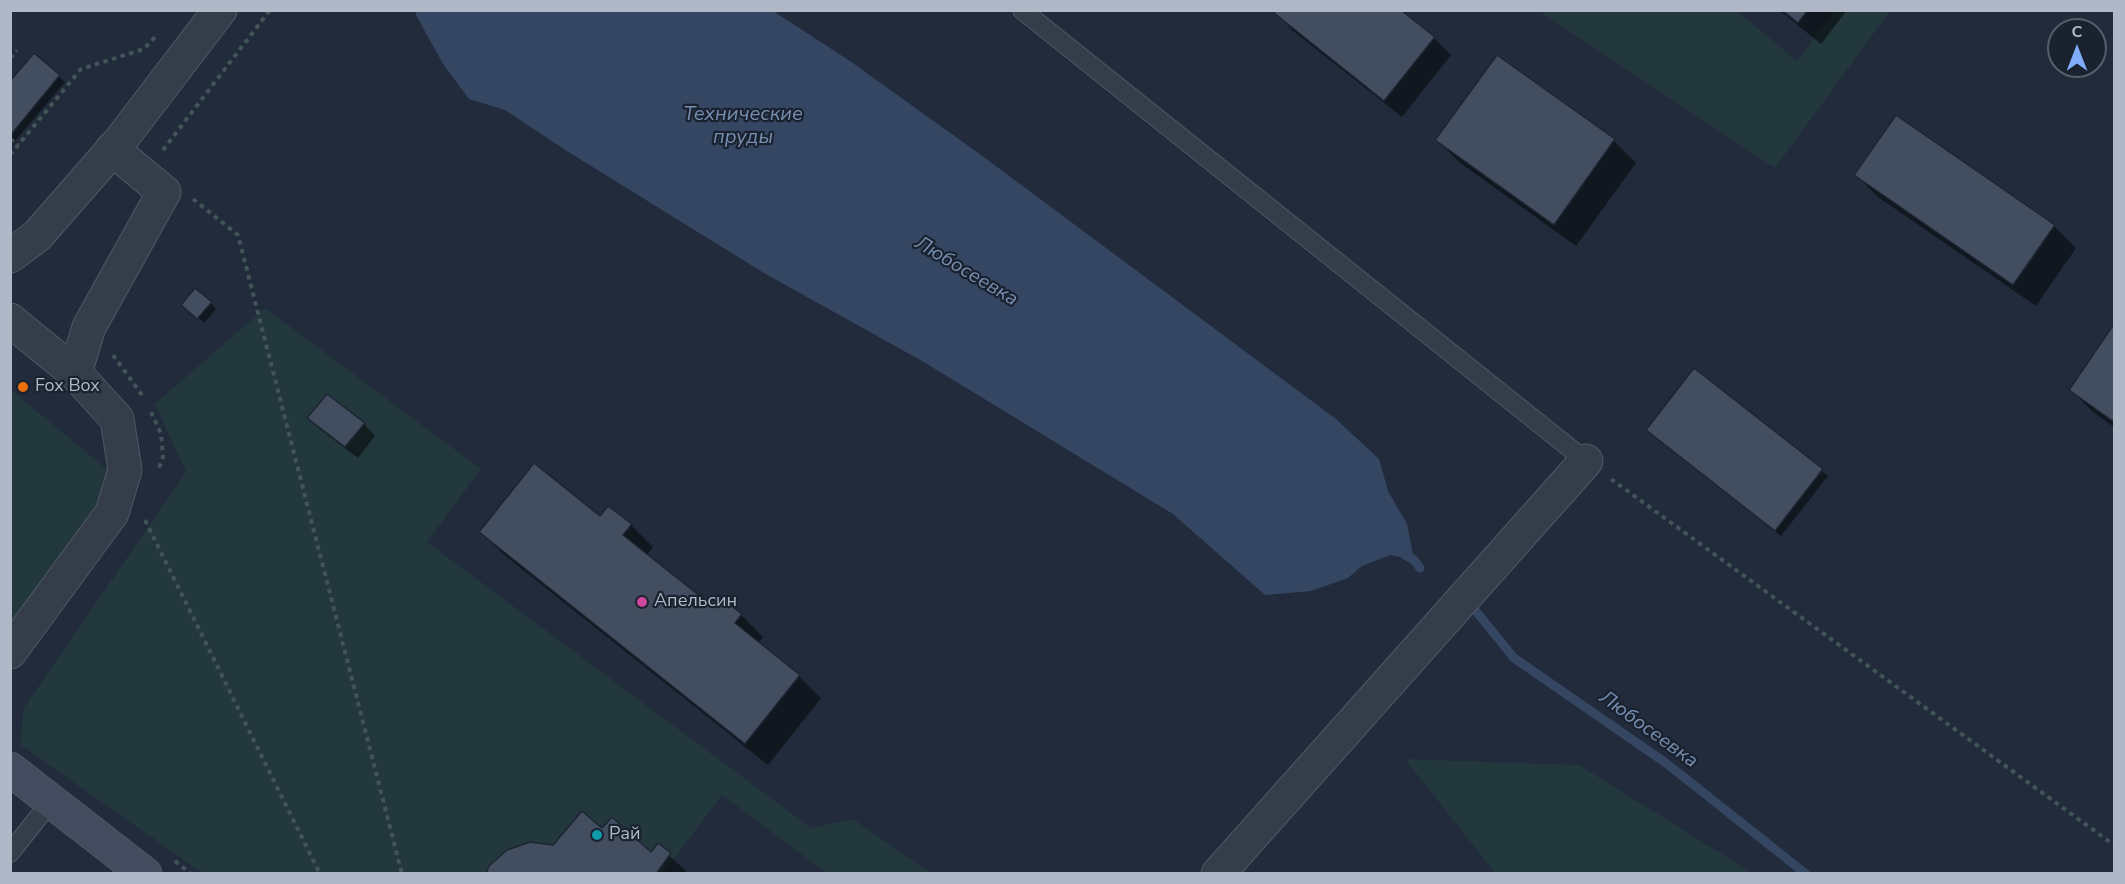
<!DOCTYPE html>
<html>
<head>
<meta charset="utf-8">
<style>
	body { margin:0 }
	#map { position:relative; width:2125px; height:884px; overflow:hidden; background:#212b3b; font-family:"Nunito Sans",sans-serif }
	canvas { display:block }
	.frame { position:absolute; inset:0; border:12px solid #b0b8c7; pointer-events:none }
	.north { position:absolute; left:2047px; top:18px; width:60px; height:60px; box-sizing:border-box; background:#1a2230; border:2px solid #565e6c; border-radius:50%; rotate:0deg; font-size:16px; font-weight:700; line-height:24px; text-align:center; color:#b0b8c7 }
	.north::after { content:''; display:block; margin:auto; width:21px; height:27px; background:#81acfb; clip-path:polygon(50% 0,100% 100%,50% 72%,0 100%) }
</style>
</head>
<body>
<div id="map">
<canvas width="2125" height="884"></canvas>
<div class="frame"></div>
<div class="north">С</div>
</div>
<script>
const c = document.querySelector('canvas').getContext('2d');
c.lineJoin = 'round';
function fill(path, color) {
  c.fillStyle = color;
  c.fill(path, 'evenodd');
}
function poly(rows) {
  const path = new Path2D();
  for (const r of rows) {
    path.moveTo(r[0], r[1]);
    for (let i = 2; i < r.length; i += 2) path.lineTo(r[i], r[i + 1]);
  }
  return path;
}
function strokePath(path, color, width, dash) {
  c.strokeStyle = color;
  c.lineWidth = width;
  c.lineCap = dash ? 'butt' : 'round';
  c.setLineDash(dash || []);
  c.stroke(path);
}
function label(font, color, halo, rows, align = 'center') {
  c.font = font + ' "Nunito Sans",sans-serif';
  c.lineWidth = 4.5;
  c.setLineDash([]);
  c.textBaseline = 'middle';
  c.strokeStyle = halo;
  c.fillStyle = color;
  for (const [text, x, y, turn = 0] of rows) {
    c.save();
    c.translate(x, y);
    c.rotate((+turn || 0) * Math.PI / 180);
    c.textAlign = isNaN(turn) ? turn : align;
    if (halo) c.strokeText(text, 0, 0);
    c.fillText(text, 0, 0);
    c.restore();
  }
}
const green = poly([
	[1539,11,1737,11,1797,61,1835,11,1890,11,1775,168],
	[265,308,481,469,427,542,811,828,853,819,930,873,826,873,722,795,663,873,202,873,21,745,23,709,186,472,155,404],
	[11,390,108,470,95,516,11,624],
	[1405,759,1579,765,1733,861,1751,873,1495,873]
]);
const water = poly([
	[416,11,773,11,850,61,981,155,1336,419,1379,459,1388,491,1407,524,1414,560,1390,555,1362,566,1348,578,1311,591,1265,595,1173,514,922,361,764,273,570,153,505,110,469,99,443,64,416,15]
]);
const shadow = poly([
	[1779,10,1847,10,1821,44],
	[1276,13,1434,38,1451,55,1402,117,1293,31],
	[34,55,65,82,10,147,10,83],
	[1497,57,1614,141,1636,163,1576,246,1459,162,1437,140],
	[1856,175,2054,226,2076,248,2036,306,1878,197],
	[211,303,216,309,204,323,189,310],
	[2114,327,2114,427,2093,412,2071,390],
	[1694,371,1828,476,1781,536,1648,430],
	[309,418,364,424,375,436,358,458,321,430],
	[600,519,631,525,653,547,646,556,710,606,718,597,741,615,763,637,758,644,799,676,821,698,768,765,503,554,481,532],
	[602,830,651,854,658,845,689,874,487,874,554,846]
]);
const stream = poly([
	[1405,555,1414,560,1420,568],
	[1475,610,1514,658,1666,763,1806,874]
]);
const building = poly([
	[1276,10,1401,10,1435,37,1384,101,1274,13,1276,10],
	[1782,10,1808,10,1798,23,1782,10],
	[34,53,60,75,10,136,10,81,34,53],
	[1497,55,1615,139,1554,225,1435,140,1497,55],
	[1896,115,2055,225,2013,285,1854,175,1896,115],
	[195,288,212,302,197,319,181,305,195,288],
	[2114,324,2114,422,2069,390,2114,324],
	[1694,368,1823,469,1775,531,1646,430,1694,368],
	[327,394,365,423,345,447,307,418,327,394],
	[534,463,600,516,608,506,632,524,623,535,710,604,718,595,742,614,735,623,800,675,745,744,479,532,534,463],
	[582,811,602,828,612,817,651,852,658,843,671,853,656,874,486,874,489,866,507,850,530,842,553,845,582,811]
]);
const path = poly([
	[10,58,17,50],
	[10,139,18,145],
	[163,150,270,10],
	[10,155,81,69,144,49,158,34],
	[193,199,238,235,402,874],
	[113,355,142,395],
	[151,412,161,434,163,457,159,468],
	[1611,479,2114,845],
	[145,520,320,874],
	[175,861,191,874]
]);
const lane = poly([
	[1022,10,1586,461],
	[10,853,52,800]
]);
const street = poly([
	[10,256,37,236,120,141,220,10],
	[10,320,75,373,117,419,125,470,112,513,10,652],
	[75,373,89,327,164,192,112,149],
	[1218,874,1586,461]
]);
const secondary = poly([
	[10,769,145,874]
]);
const markers = [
	[23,387,6,"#e8710a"],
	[642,602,6,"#d1479c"],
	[597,835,6,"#0f9aa8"]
];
const poiNames = [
	["Fox Box",35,387],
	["Апельсин",654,602],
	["Рай",609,835]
];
const waterNames = [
	["Технические",743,115],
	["пруды",743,138],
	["Любосеевка",966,272,31],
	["Любосеевка",1648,730,36]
];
fill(green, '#23383c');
fill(water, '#344662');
fill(shadow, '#0007');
strokePath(stream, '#344662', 9);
fill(building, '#424e60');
strokePath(building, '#1c2432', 1.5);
strokePath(lane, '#505866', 20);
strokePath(street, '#505866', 35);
strokePath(secondary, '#505866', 35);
strokePath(path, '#415559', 4, [4.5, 4.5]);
strokePath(lane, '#353d4b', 18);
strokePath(street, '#353d4b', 33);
strokePath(secondary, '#434c5e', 33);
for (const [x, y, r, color] of markers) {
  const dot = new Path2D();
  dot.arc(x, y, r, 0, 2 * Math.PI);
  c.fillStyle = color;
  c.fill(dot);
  strokePath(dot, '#1a2230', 2);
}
label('18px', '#b0b8c7', '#1a2230', poiNames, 'left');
label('italic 20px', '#768eb0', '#1a2230', waterNames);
</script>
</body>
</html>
